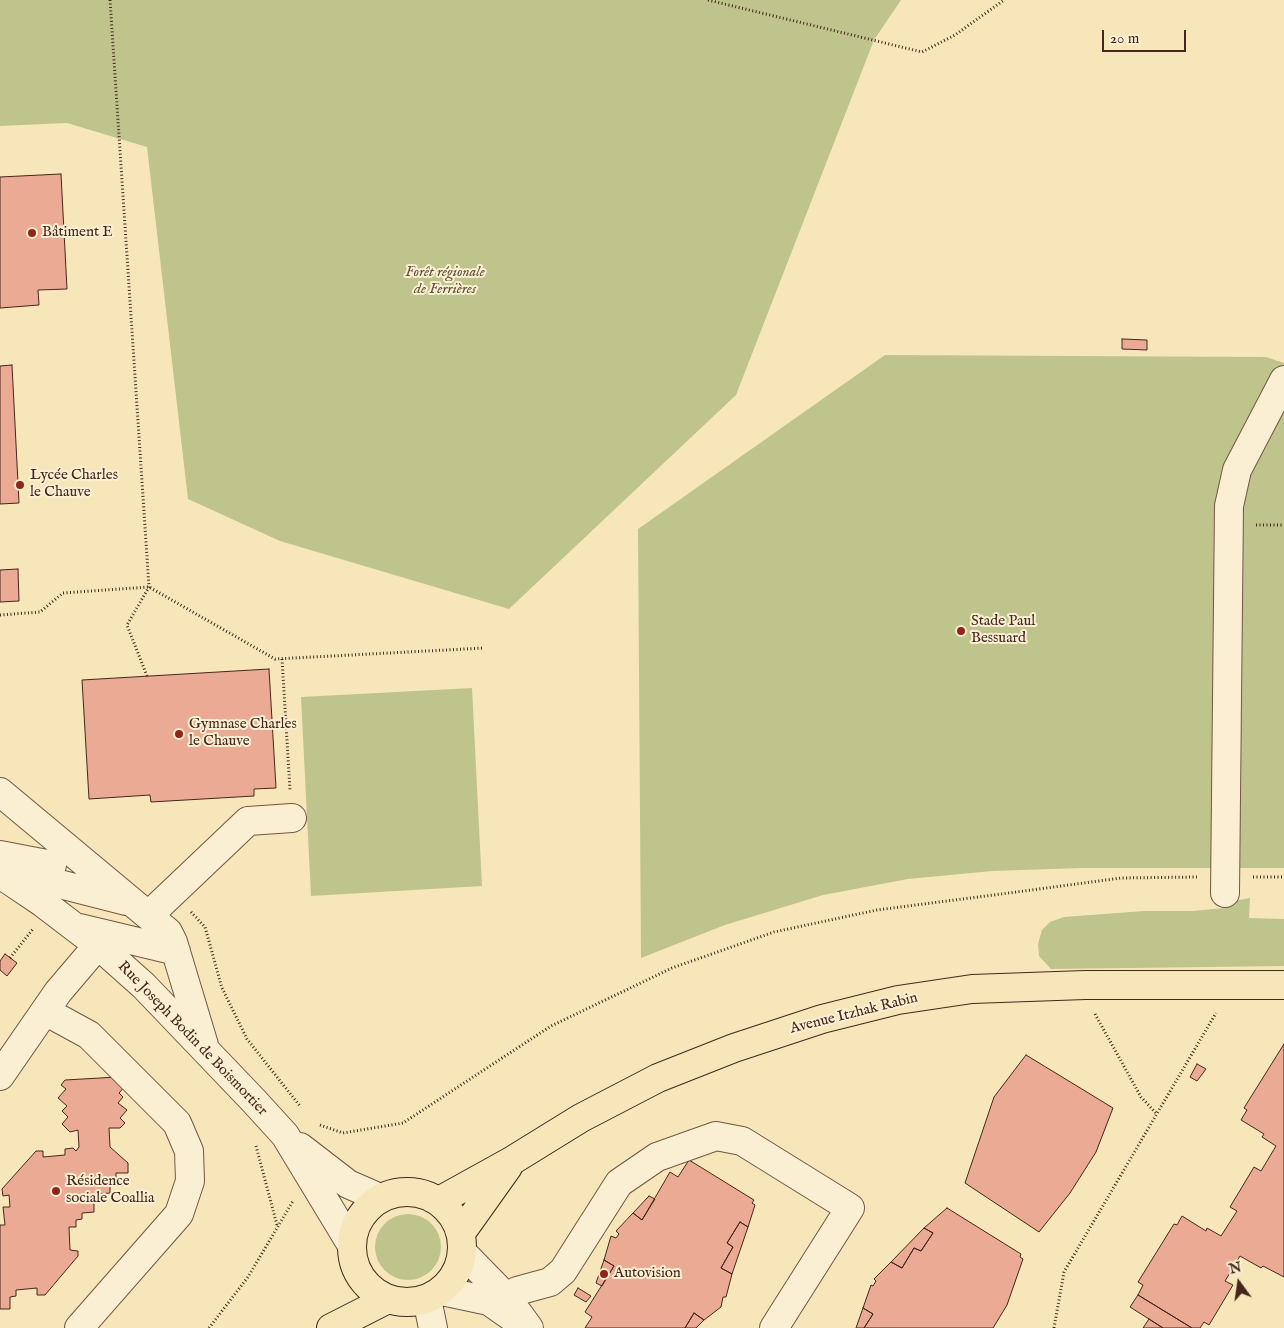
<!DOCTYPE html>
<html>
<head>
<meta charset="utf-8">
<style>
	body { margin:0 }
	#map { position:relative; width:1284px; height:1328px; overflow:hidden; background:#f7e6ba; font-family:"IM FELL English",serif }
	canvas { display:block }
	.north { position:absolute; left:1214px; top:1258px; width:50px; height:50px; -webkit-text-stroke:4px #faefd2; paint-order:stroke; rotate:346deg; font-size:14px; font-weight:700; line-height:20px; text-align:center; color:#45271d }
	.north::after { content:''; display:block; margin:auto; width:18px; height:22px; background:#45271d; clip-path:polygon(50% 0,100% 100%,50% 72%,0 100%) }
	.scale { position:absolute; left:1102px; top:30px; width:84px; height:22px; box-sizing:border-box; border:2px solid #45271d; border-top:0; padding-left:6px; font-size:15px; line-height:18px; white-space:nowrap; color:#45271d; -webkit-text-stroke:4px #faefd2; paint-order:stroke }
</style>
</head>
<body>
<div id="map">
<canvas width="1284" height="1328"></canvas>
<div class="north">N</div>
<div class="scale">20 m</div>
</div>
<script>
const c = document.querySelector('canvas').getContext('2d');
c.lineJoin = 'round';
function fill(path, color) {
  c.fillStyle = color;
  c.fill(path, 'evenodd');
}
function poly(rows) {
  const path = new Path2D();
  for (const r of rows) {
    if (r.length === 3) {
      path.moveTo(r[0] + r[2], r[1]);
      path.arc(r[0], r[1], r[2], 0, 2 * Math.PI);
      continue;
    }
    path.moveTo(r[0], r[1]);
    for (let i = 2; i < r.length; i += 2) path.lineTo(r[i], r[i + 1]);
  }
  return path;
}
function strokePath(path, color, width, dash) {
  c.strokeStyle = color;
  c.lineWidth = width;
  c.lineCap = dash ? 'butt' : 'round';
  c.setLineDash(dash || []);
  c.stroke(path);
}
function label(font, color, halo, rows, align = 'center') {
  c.font = font + ' "IM FELL English",serif';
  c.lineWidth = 4;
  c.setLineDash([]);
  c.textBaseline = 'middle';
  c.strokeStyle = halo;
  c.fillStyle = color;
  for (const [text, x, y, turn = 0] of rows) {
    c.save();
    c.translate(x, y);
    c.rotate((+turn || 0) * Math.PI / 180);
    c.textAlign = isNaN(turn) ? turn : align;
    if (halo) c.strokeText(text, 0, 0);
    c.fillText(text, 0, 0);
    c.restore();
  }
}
const green = poly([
	[0,0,901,0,874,40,736,395,509,609,280,541,188,499,147,147,67,123,0,126],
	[885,355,1266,357,1284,363,1284,868,1082,868,992,871,908,879,823,895,725,925,641,958,638,529],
	[472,688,482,886,311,896,301,697],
	[1250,898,1249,918,1284,919,1284,966,1051,969,1039,956,1038,944,1042,930,1050,922,1064,917,1144,911,1193,911,1224,908,1239,900],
	[408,1247,33]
]);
const building = poly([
	[61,174,67,289,38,290,39,305,0,308,0,177,61,174],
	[1122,339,1147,340,1147,350,1122,349,1122,339],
	[12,365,19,503,0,504,0,366,12,365],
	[18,569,19,601,0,602,0,570,18,569],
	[269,669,276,788,254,789,254,796,151,802,150,795,89,799,82,680,269,669],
	[5,954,17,963,7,976,0,970,0,961,5,954],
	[1284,1044,1284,1277,1263,1266,1261,1268,1240,1256,1225,1281,1233,1285,1209,1325,1204,1322,1200,1328,1192,1328,1138,1295,1143,1285,1138,1282,1174,1224,1177,1225,1182,1216,1206,1231,1207,1228,1221,1236,1237,1211,1230,1207,1254,1167,1261,1171,1276,1146,1262,1137,1264,1134,1241,1120,1247,1110,1244,1108,1284,1044],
	[1026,1055,1113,1108,1096,1152,1070,1193,1039,1232,965,1183,994,1097,1026,1055],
	[1197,1064,1206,1069,1197,1081,1190,1077,1197,1064],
	[118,1077,126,1085,119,1093,123,1097,118,1103,127,1110,120,1118,125,1123,120,1128,109,1128,110,1147,128,1163,128,1173,116,1173,116,1180,110,1181,110,1193,99,1194,99,1200,94,1201,94,1212,82,1213,82,1219,76,1220,76,1227,69,1227,70,1250,78,1251,78,1256,45,1295,37,1295,37,1288,16,1290,16,1296,10,1297,10,1309,0,1309,0,1225,5,1225,3,1207,10,1207,9,1195,3,1196,2,1189,36,1151,43,1151,43,1157,65,1155,65,1149,73,1148,76,1151,79,1147,78,1130,70,1132,62,1124,68,1117,62,1111,67,1106,58,1098,66,1089,61,1085,65,1080,118,1077],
	[689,1160,754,1200,752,1203,755,1205,748,1227,740,1222,727,1243,733,1247,721,1268,732,1274,726,1297,723,1297,721,1307,704,1320,694,1313,685,1328,585,1328,592,1317,585,1312,614,1266,604,1260,611,1236,616,1238,619,1234,616,1231,633,1213,642,1220,670,1172,678,1177,689,1160],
	[649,1196,655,1199,642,1220,633,1213,649,1196],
	[947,1208,1021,1254,1020,1257,1023,1259,1007,1305,993,1328,864,1328,873,1314,863,1308,871,1285,873,1286,876,1281,874,1279,891,1262,902,1268,914,1248,921,1251,933,1233,924,1228,947,1208],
	[740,1222,748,1227,732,1274,721,1268,733,1247,727,1243,740,1222],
	[924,1228,933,1233,921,1251,914,1248,902,1268,891,1262,924,1228],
	[604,1260,614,1266,602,1286,596,1283,604,1260],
	[578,1288,591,1296,586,1302,574,1295,578,1288],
	[1138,1295,1192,1328,1163,1328,1149,1319,1130,1307,1138,1295],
	[863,1308,873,1314,864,1328,856,1328,863,1308],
	[694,1313,704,1320,696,1328,685,1328,694,1313],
	[1149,1319,1163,1328,1143,1328,1149,1319]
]);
const path = poly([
	[110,0,149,587,127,625,147,676],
	[708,0,922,52,955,35,1004,0],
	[1256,525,1284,525],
	[0,615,40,612,63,593,149,587,275,659,484,648],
	[282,659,290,790],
	[1253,877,1284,877],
	[191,912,205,927,222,988,247,1039,300,1106],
	[10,958,33,929],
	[1095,1014,1141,1097,1156,1113],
	[320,1125,343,1133,403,1123,551,1026,672,968,774,932,877,910,1009,893,1121,878,1197,877],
	[256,1146,277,1225],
	[209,1328,248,1277,293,1201],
	[1054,1328,1064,1272,1216,1013]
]);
const minor = poly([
	[0,792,168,932,173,942,204,1045],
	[0,855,52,865],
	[0,874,43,903,98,945,144,986,254,1101,285,1135,351,1244],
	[7,879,28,876,126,901],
	[1225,893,1229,506,1237,470,1284,380],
	[149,915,248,821,292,818],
	[80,928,176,951],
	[45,1011,89,1035,177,1123,189,1151,190,1181,179,1214,79,1328],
	[0,1076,58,992,98,945],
	[300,1147,348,1184,380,1198],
	[463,1253,507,1298,529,1328],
	[442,1291,489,1301,516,1320],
	[507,1298,517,1291,550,1282,563,1271,619,1183,657,1157,716,1136,742,1141,850,1208,774,1328],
	[427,1299,433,1328]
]);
const major = poly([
	[407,1247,55],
	[439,1201,513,1160,581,1118,658,1078,734,1048,822,1019,898,1000,972,989,1085,985,1284,985],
	[461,1233,508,1167],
	[331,1328,388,1299]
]);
const markers = [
	[32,233,5,"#8f2418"],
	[20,485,5,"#8f2418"],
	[961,631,5,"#8f2418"],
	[179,734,5,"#8f2418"],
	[56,1191,5,"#8f2418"],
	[604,1274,5,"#8f2418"]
];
const poiNames = [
	["Bâtiment E",42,233],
	["Lycée Charles",30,476],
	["le Chauve",30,493],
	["Stade Paul",971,622],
	["Bessuard",971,639],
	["Gymnase Charles",189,725],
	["le Chauve",189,742],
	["Résidence",66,1182],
	["sociale Coallia",66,1199],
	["Autovision",614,1274]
];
const parkNames = [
	["Forêt régionale",445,273],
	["de Ferrières",445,290]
];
const streetNames = [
	["Avenue Itzhak Rabin",854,1014,-14],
	["Rue Joseph Bodin de Boismortier",192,1039,46]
];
fill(green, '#bfc48d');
fill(building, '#ebaa93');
strokePath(building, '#45271d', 1);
strokePath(minor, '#725744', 30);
strokePath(major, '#45271d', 30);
strokePath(path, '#45271d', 3, [1, 2.5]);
strokePath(minor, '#faefd2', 28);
strokePath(major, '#f7e6ba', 28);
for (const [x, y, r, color] of markers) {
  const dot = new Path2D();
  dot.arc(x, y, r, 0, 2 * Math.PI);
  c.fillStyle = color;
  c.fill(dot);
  strokePath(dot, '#faefd2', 2);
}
label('15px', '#45271d', '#faefd2', poiNames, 'left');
label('italic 15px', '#644e39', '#faefd2', parkNames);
label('15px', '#45271d', '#faefd2', streetNames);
</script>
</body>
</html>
